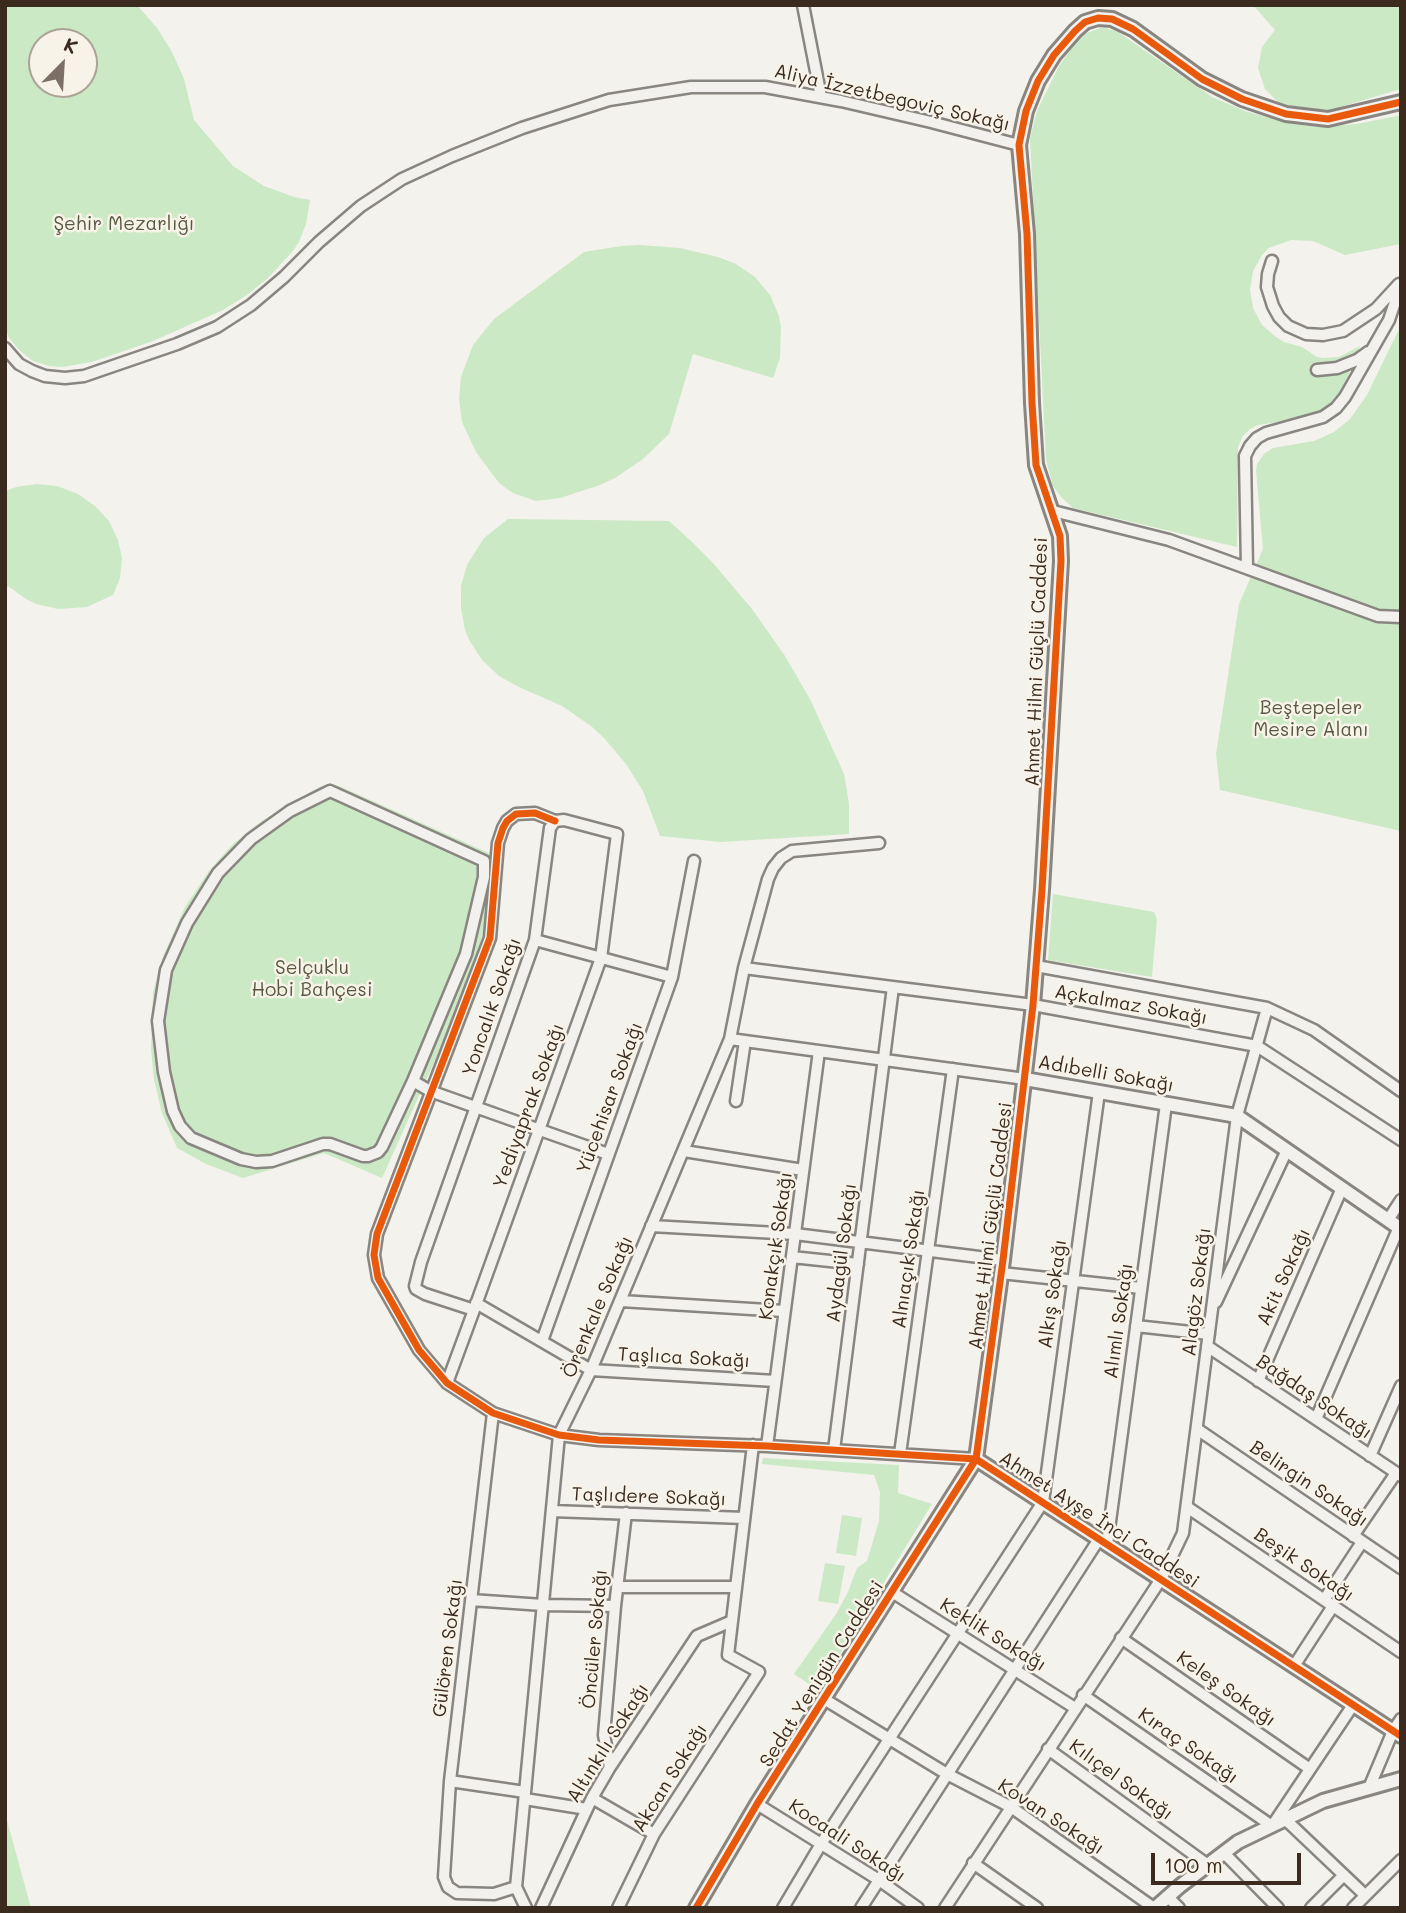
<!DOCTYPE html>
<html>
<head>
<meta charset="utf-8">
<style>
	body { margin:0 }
	#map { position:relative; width:1406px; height:1913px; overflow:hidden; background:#f4f2ec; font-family:Mali,sans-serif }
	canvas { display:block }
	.frame { position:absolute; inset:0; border:7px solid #3b2a1e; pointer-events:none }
	.north { position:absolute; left:28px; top:28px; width:70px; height:70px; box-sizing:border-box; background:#f7f3e8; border:2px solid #aca397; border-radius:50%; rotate:24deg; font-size:19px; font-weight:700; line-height:28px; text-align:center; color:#3b2a1e }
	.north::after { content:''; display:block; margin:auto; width:24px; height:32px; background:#7c7066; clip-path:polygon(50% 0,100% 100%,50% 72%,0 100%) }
	.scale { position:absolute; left:1151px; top:1853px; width:150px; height:32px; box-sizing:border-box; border:4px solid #3b2a1e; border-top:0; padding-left:9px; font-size:21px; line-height:24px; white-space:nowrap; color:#3b2a1e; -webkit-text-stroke:5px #f7f3e8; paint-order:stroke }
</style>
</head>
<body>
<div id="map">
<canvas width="1406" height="1913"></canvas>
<div class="frame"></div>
<div class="north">K</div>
<div class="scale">100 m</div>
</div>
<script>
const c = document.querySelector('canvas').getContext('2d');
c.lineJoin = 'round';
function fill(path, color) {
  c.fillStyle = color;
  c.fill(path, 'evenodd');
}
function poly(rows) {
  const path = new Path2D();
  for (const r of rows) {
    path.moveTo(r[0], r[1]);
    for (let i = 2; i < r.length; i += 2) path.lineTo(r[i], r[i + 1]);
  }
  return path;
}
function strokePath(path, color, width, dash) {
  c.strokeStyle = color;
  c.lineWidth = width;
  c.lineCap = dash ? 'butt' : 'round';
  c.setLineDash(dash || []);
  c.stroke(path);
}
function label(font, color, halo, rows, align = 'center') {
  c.font = font + ' Mali,sans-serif';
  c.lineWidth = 5;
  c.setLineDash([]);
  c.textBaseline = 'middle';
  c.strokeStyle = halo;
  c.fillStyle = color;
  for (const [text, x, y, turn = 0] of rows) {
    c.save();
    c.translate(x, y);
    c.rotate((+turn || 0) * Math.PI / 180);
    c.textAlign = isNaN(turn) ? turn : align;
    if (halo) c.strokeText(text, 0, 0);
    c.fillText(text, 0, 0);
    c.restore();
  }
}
const green = poly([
	[5,5,137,5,157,28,172,52,184,79,194,120,233,166,264,186,294,197,310,200,306,224,299,242,293,251,268,278,247,295,223,310,153,341,92,362,62,367,49,366,33,361,19,350,9,338,5,327],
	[84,42,84,84,42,84,42,42],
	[1253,5,1401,5,1401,89,1330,110,1289,106,1278,102,1265,89,1258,68,1262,47,1275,30],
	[1100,28,1106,28,1118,32,1212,97,1245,111,1293,124,1318,127,1357,124,1401,115,1401,244,1345,255,1313,241,1291,240,1269,248,1262,255,1253,271,1250,290,1253,308,1262,325,1276,337,1284,342,1302,347,1317,357,1323,358,1339,357,1360,346,1342,391,1331,406,1319,413,1305,418,1258,425,1250,429,1243,436,1238,447,1237,547,1073,508,1061,497,1053,486,1046,460,1030,138,1037,111,1059,66,1076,42,1087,33],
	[640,245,680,248,718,257,736,264,755,277,770,295,779,316,781,327,780,358,773,378,693,354,669,434,643,459,615,478,600,485,560,498,536,501,513,493,499,483,476,452,462,422,459,399,461,377,473,345,494,319,584,252,621,246],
	[1401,325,1401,831,1220,790,1216,754,1239,604,1263,549,1256,471,1257,464,1264,454,1273,448,1314,441,1334,432,1350,419,1367,395],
	[37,484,57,486,78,494,95,506,109,521,118,540,122,558,120,578,113,595,87,607,58,609,36,604,26,599,8,586,5,589,5,491,16,487],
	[508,519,669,521,691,541,713,563,752,609,785,656,811,701,844,774,849,804,849,834,721,842,660,836,643,791,626,764,604,738,591,726,562,706,519,687,499,676,482,660,469,640,465,630,461,608,461,586,467,565,484,538],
	[330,784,339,786,491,854,492,870,488,917,480,943,450,1027,382,1178,324,1153,243,1178,206,1164,177,1148,162,1113,154,1080,151,1049,153,992,164,954,185,907,209,871,232,845,260,822,319,787],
	[1053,894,1154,912,1157,919,1152,977,1048,960],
	[763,1458,899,1465,898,1493,932,1504,818,1690,794,1674,836,1614,848,1592,857,1568,867,1561,879,1521,880,1492,874,1475,762,1464],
	[842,1515,862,1518,856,1556,836,1553],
	[825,1563,845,1566,838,1604,818,1601],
	[5,1813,31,1908,5,1908]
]);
const minor = poly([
	[803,5,821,97],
	[1272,261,1268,274,1267,287,1273,306,1279,317,1288,326,1306,334,1323,335,1343,331,1376,309,1399,284],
	[5,348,19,364,32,371,45,376,65,378,84,376,177,344,217,327,251,305,284,277,319,242,361,206,402,179,452,156,522,128,609,100,691,87,765,87,841,101,931,122,1019,145],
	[1317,370,1337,368,1357,360,1368,352],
	[1053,511,1169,540,1378,616,1401,617],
	[1247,568,1245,456,1250,446,1257,438,1266,433,1323,417,1336,408,1345,397,1389,320,1401,284],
	[330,791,484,861,484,877,466,954,413,1081,382,1147,378,1152,368,1156,363,1156,330,1144,323,1144,272,1161,256,1162,241,1159,191,1138,180,1126,173,1111,164,1072,158,1021,166,970,187,923,218,873,251,839,290,811,330,791],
	[555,821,535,813,516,814,507,821,503,828,498,843,490,938,377,1234,374,1255,378,1278,419,1350,447,1383,493,1413,559,1435,599,1440,767,1446,976,1459],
	[535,940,672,977],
	[1036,966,1267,1008,1314,1030,1401,1091],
	[744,968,1033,1005,1257,1046,1401,1140],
	[730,1039,1025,1079],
	[413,1081,430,1091,608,1154],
	[736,1101,745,1041],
	[684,1151,803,1170],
	[1388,1220,1401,1200],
	[651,1226,795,1234,1003,1260],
	[792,1257,858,1264],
	[1001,1273,1141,1288],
	[621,1301,784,1311],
	[1216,1302,1287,1150],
	[476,1303,591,1370,775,1381],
	[1136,1326,1209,1334],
	[542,1341,672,977,694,861],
	[1207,1346,1401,1476],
	[1258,1381,1342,1188],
	[447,1383,474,1310,601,958,617,834,564,820,555,821,550,828,535,940,421,1262,415,1286,416,1289,425,1294,474,1310],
	[493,1413,450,1781,444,1877,448,1887,457,1893,494,1894,516,1887],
	[1316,1419,1399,1227],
	[1197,1429,1401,1568],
	[767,1446,819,1051],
	[834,1450,893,987],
	[900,1454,953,1069],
	[1370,1456,1401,1386],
	[1187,1507,1401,1652],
	[552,1511,744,1518],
	[1353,1536,1396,1473],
	[1107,1544,1166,1104],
	[617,1587,736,1587],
	[892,1592,1075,1708],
	[471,1600,543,1605,615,1606],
	[1324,1600,1362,1542],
	[1121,1638,1310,1769],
	[1294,1666,1333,1606],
	[1083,1695,1272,1826,1353,1705],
	[824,1699,947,1774,1011,1807,1154,1908],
	[1048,1749,1208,1865],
	[610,1767,604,1735,615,1606,626,1513],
	[450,1781,525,1792],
	[1369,1788,1393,1731,1401,1719],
	[592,1798,654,1834],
	[525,1799,587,1809],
	[757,1804,879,1880,918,1908],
	[1285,1819,1365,1895],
	[1224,1853,1278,1908],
	[973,1863,1037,1908],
	[516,1887,559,1435,591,1370,730,1039,744,968,768,879,773,868,781,858,792,851,879,843],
	[516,1887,526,1908],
	[1168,1897,1179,1908],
	[541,1908,592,1798,610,1767,697,1636,732,1621],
	[618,1908,654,1834,759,1672,728,1655,753,1445],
	[783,1908,821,1844,1043,1502,1099,1092],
	[861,1908,1099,1539],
	[945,1908,1161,1579,1183,1533,1237,1116,1267,1008],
	[1311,1908,1344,1875],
	[1353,1908,1401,1860]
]);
const tertiary = poly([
	[1025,1079,1237,1116,1401,1229],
	[976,1459,1401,1736],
	[696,1908,757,1804,976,1459,1003,1260,1033,1005,1042,890,1061,561,1060,536,1036,465,1032,403,1027,234,1019,145,1026,111,1038,81,1054,55,1075,31,1085,22,1098,18,1112,19,1133,29,1202,79,1242,99,1286,114,1328,119,1401,102],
	[1155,1908,1180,1886,1238,1842,1323,1801,1401,1779]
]);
const cycleway = poly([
	[555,821,535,813,516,814,507,821,503,828,498,843,490,938,377,1234,374,1255,378,1278,419,1350,447,1383,493,1413,559,1435,599,1440,767,1446,976,1459,1401,1736],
	[696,1908,757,1804,976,1459,1003,1260,1033,1005,1042,890,1061,561,1060,536,1036,465,1032,403,1027,234,1019,145,1026,111,1038,81,1054,55,1075,31,1085,22,1098,18,1112,19,1133,29,1202,79,1242,99,1286,114,1328,119,1401,102]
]);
const streetNames = [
	["Aliya İzzetbegoviç Sokağı",892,98,13],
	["Ahmet Hilmi Güçlü Caddesi",1037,662,-88],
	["Açkalmaz Sokağı",1131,1005,10],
	["Yoncalık Sokağı",492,1007,-71],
	["Adıbelli Sokağı",1106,1074,10],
	["Yücehisar Sokağı",610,1098,-70],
	["Yediyaprak Sokağı",529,1106,-70],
	["Ahmet Hilmi Güçlü Caddesi",991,1226,-83],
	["Konakçık Sokağı",776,1246,-82],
	["Aydagül Sokağı",842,1253,-83],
	["Alnıaçık Sokağı",909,1259,-82],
	["Akit Sokağı",1284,1277,-66],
	["Alagöz Sokağı",1197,1292,-83],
	["Alkış Sokağı",1053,1294,-82],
	["Örenkale Sokağı",598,1307,-67],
	["Alımlı Sokağı",1119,1321,-82],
	["Taşlıca Sokağı",684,1358,3],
	["Bağdaş Sokağı",1314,1397,34],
	["Belirgin Sokağı",1309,1484,34],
	["Taşlıdere Sokağı",649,1497,2],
	["Ahmet Ayşe İnci Caddesi",1099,1520,33],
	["Beşik Sokağı",1304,1565,34],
	["Keklik Sokağı",993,1635,32],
	["Öncüler Sokağı",595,1639,-85],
	["Gülören Sokağı",448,1648,-83],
	["Sedat Yenigün Caddesi",822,1674,-58],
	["Keleş Sokağı",1226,1689,35],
	["Altınkılı Sokağı",608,1743,-58],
	["Kıraç Sokağı",1188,1746,35],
	["Akcan Sokağı",670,1778,-58],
	["Kılıçel Sokağı",1121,1780,36],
	["Kovan Sokağı",1051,1817,33],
	["Kocaali Sokağı",847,1841,33]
];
const parkNames = [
	["Şehir Mezarlığı",124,224],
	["Beştepeler",1311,708],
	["Mesire Alanı",1311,730],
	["Selçuklu",312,968],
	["Hobi Bahçesi",312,990]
];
fill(green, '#cbe9c5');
strokePath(minor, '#898580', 15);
strokePath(tertiary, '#898580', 18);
strokePath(minor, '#f2f1ed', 10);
strokePath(tertiary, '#f2f1ed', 12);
strokePath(cycleway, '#e8590c', 7);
label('19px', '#3b2a1e', '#f7f3e8', streetNames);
label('19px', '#575840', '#f7f3e8', parkNames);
</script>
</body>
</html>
